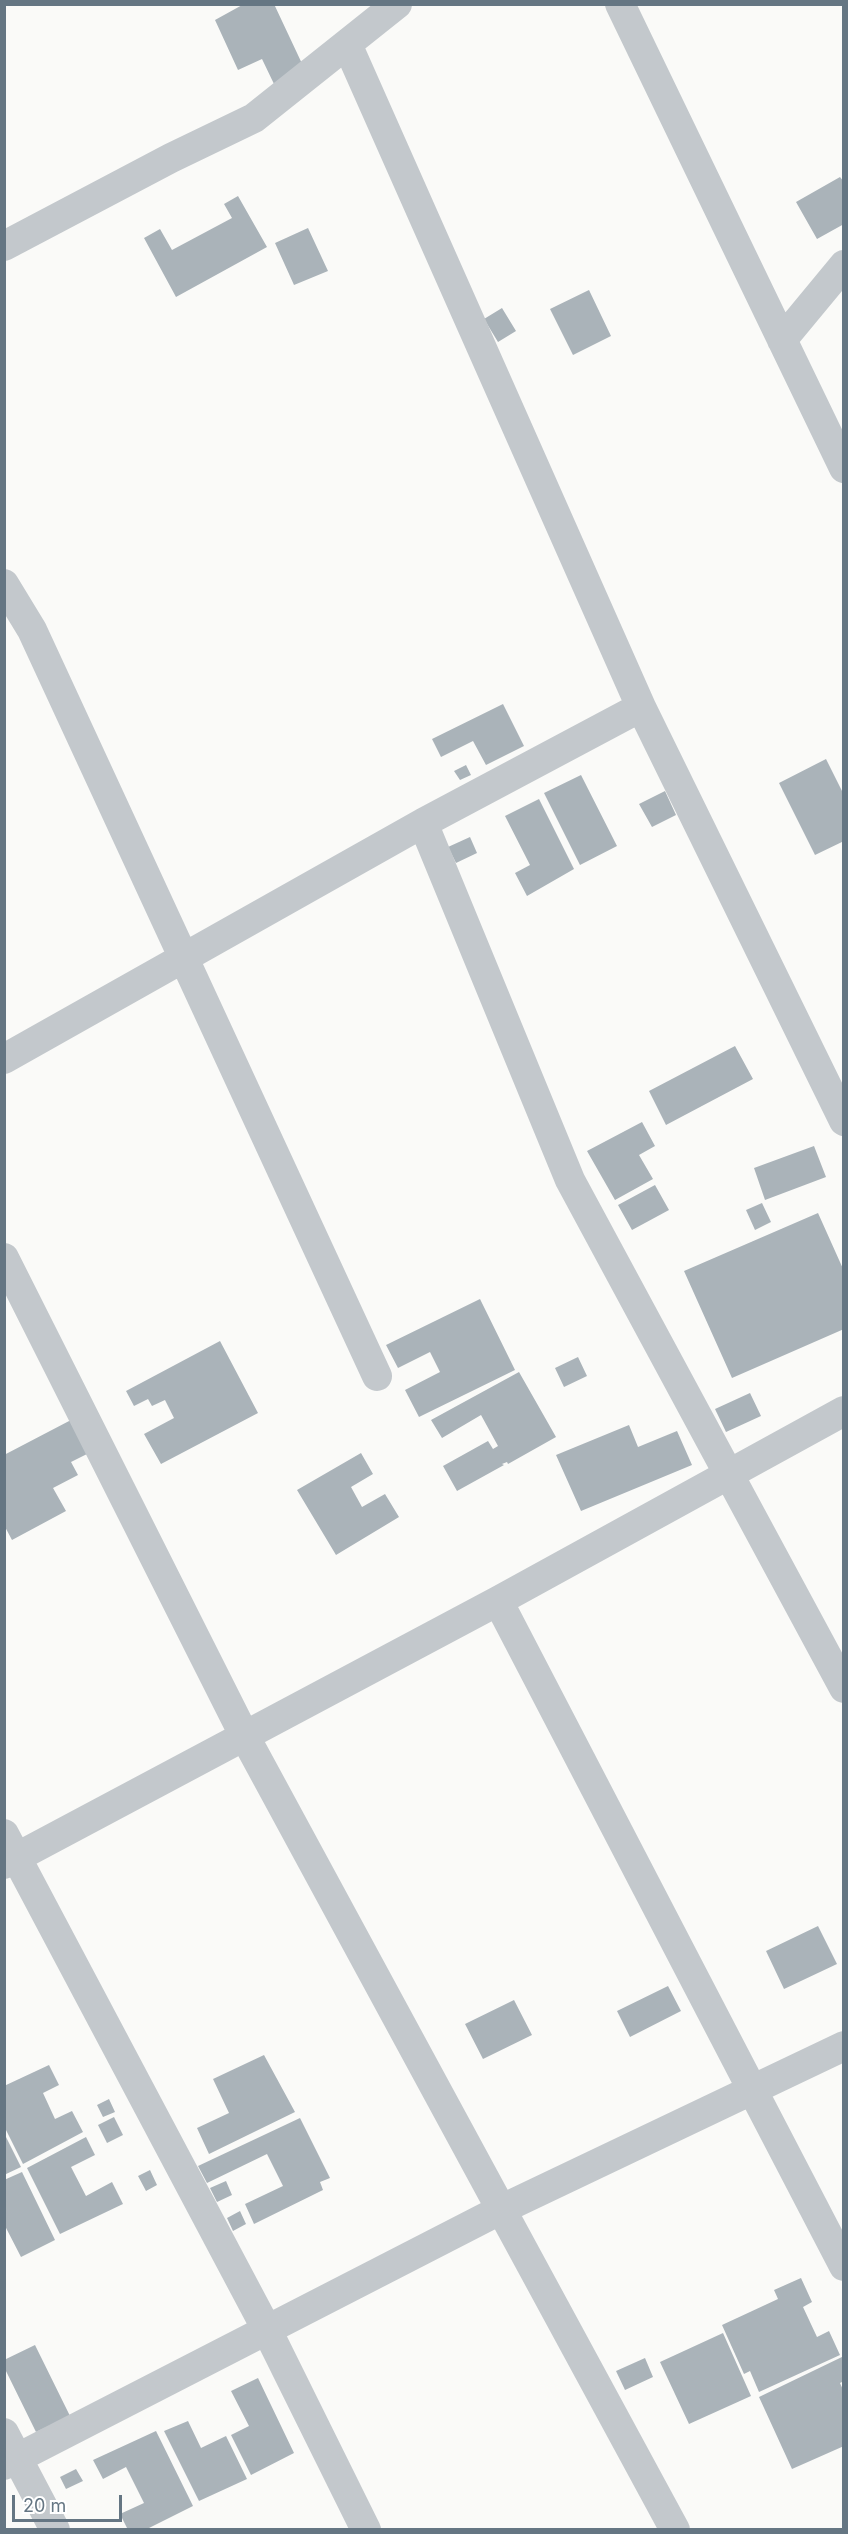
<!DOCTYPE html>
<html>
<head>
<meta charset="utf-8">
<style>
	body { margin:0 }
	#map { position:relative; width:848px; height:2534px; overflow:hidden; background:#fafaf8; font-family:Inter,sans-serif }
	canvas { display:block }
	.frame { position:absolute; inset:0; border:6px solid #657683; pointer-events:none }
	.scale { position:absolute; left:12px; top:2495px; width:110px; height:27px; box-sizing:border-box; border:3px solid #657683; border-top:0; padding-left:8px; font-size:18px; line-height:21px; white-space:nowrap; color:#657683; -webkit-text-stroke:4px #fff; paint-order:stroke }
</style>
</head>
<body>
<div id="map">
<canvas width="848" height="2534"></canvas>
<div class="frame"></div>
<div class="scale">20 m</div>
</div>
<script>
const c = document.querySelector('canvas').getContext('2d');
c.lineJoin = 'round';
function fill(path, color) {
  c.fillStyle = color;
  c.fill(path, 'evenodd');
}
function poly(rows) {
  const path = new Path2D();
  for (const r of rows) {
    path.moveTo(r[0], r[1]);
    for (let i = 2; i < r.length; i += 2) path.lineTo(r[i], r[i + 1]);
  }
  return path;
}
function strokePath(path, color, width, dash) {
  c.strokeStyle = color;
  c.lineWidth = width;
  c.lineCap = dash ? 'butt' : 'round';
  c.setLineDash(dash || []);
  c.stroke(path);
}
const building = poly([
	[244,4,274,4,305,70,274,84,262,59,238,70,215,20],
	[840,177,844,182,844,224,817,239,796,202],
	[238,196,267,247,176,297,144,238,160,229,172,250,232,218,224,204],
	[308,228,328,271,294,285,275,243],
	[589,290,611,336,573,355,550,309],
	[502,308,516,331,498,342,484,319],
	[503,704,524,746,486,765,473,741,441,757,432,739],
	[826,759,844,795,844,841,815,855,779,783],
	[466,765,471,775,460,780,454,771],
	[581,775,617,846,580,865,544,793],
	[665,791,676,815,652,827,639,804],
	[539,799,574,869,527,896,515,873,530,865,505,816],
	[470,837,477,853,456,863,448,847],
	[735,1046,753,1079,666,1125,649,1091],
	[642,1122,655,1146,639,1155,653,1179,615,1200,587,1151],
	[814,1146,826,1177,765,1200,754,1168],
	[655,1185,669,1210,632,1230,618,1205],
	[762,1203,771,1222,755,1230,746,1210],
	[818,1213,844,1271,844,1329,732,1378,684,1271],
	[480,1299,515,1370,419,1417,405,1390,440,1372,430,1352,398,1368,386,1345],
	[220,1341,258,1413,161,1464,144,1434,174,1418,165,1400,152,1406,148,1399,134,1406,126,1391],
	[578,1357,587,1376,564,1387,555,1368],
	[519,1372,556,1437,508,1464,507,1462,502,1464,504,1465,457,1491,443,1466,488,1441,493,1449,498,1446,481,1415,442,1438,431,1420],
	[750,1393,761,1416,726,1432,715,1409],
	[71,1420,89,1453,71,1462,78,1475,53,1488,66,1511,12,1540,4,1525,4,1455],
	[629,1425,638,1447,677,1431,692,1465,581,1511,556,1455],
	[361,1453,373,1474,351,1487,362,1507,385,1494,399,1517,336,1555,297,1490],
	[818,1926,837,1964,784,1989,766,1951],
	[668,1986,681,2011,630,2037,617,2011],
	[514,2000,532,2035,483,2059,465,2024],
	[264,2055,295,2112,209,2154,197,2128,229,2113,213,2079],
	[49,2065,59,2085,43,2093,55,2119,72,2111,83,2132,23,2164,4,2126,4,2086],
	[109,2099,115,2112,103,2117,97,2105],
	[114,2117,123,2135,107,2143,98,2125],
	[300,2118,330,2178,320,2182,323,2190,254,2224,245,2204,283,2186,267,2154,207,2183,198,2166],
	[4,2133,21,2167,4,2175],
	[86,2137,95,2155,71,2167,86,2196,112,2182,123,2204,60,2234,27,2168],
	[150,2170,157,2185,146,2191,138,2176],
	[22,2172,55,2240,21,2257,4,2224,4,2180],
	[226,2181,232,2195,217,2202,210,2188],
	[240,2211,246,2224,233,2231,227,2218],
	[801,2278,812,2302,803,2307,817,2337,829,2331,840,2355,759,2392,750,2371,744,2374,722,2325,778,2299,774,2290],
	[723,2333,751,2396,689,2424,660,2362],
	[35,2345,70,2416,36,2432,4,2367,4,2360],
	[844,2356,844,2381,840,2383,844,2392,844,2446,792,2469,759,2397],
	[645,2358,653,2377,625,2390,616,2371],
	[258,2378,294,2453,251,2475,231,2435,249,2426,231,2391],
	[188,2421,201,2448,226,2436,247,2479,199,2501,164,2431],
	[156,2431,193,2506,145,2530,128,2530,120,2514,144,2503,126,2467,103,2479,93,2460],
	[76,2469,83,2481,66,2489,60,2477]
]);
const minor = poly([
	[620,4,844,468],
	[347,44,641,707],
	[4,246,171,158,254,118,397,4],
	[782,340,844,265],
	[4,584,32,630,377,1376],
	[423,823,570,1180,844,1688],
	[4,1059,423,823,641,707,844,1121],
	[4,1258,244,1735,675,2530],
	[498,1601,844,2266],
	[4,1834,266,2328,366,2530],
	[4,1864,498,1601,844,1411],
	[4,2433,55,2530],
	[4,2465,502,2209,844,2046]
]);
fill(building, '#aab3b9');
strokePath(minor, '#c3c8cc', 30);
</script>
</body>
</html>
